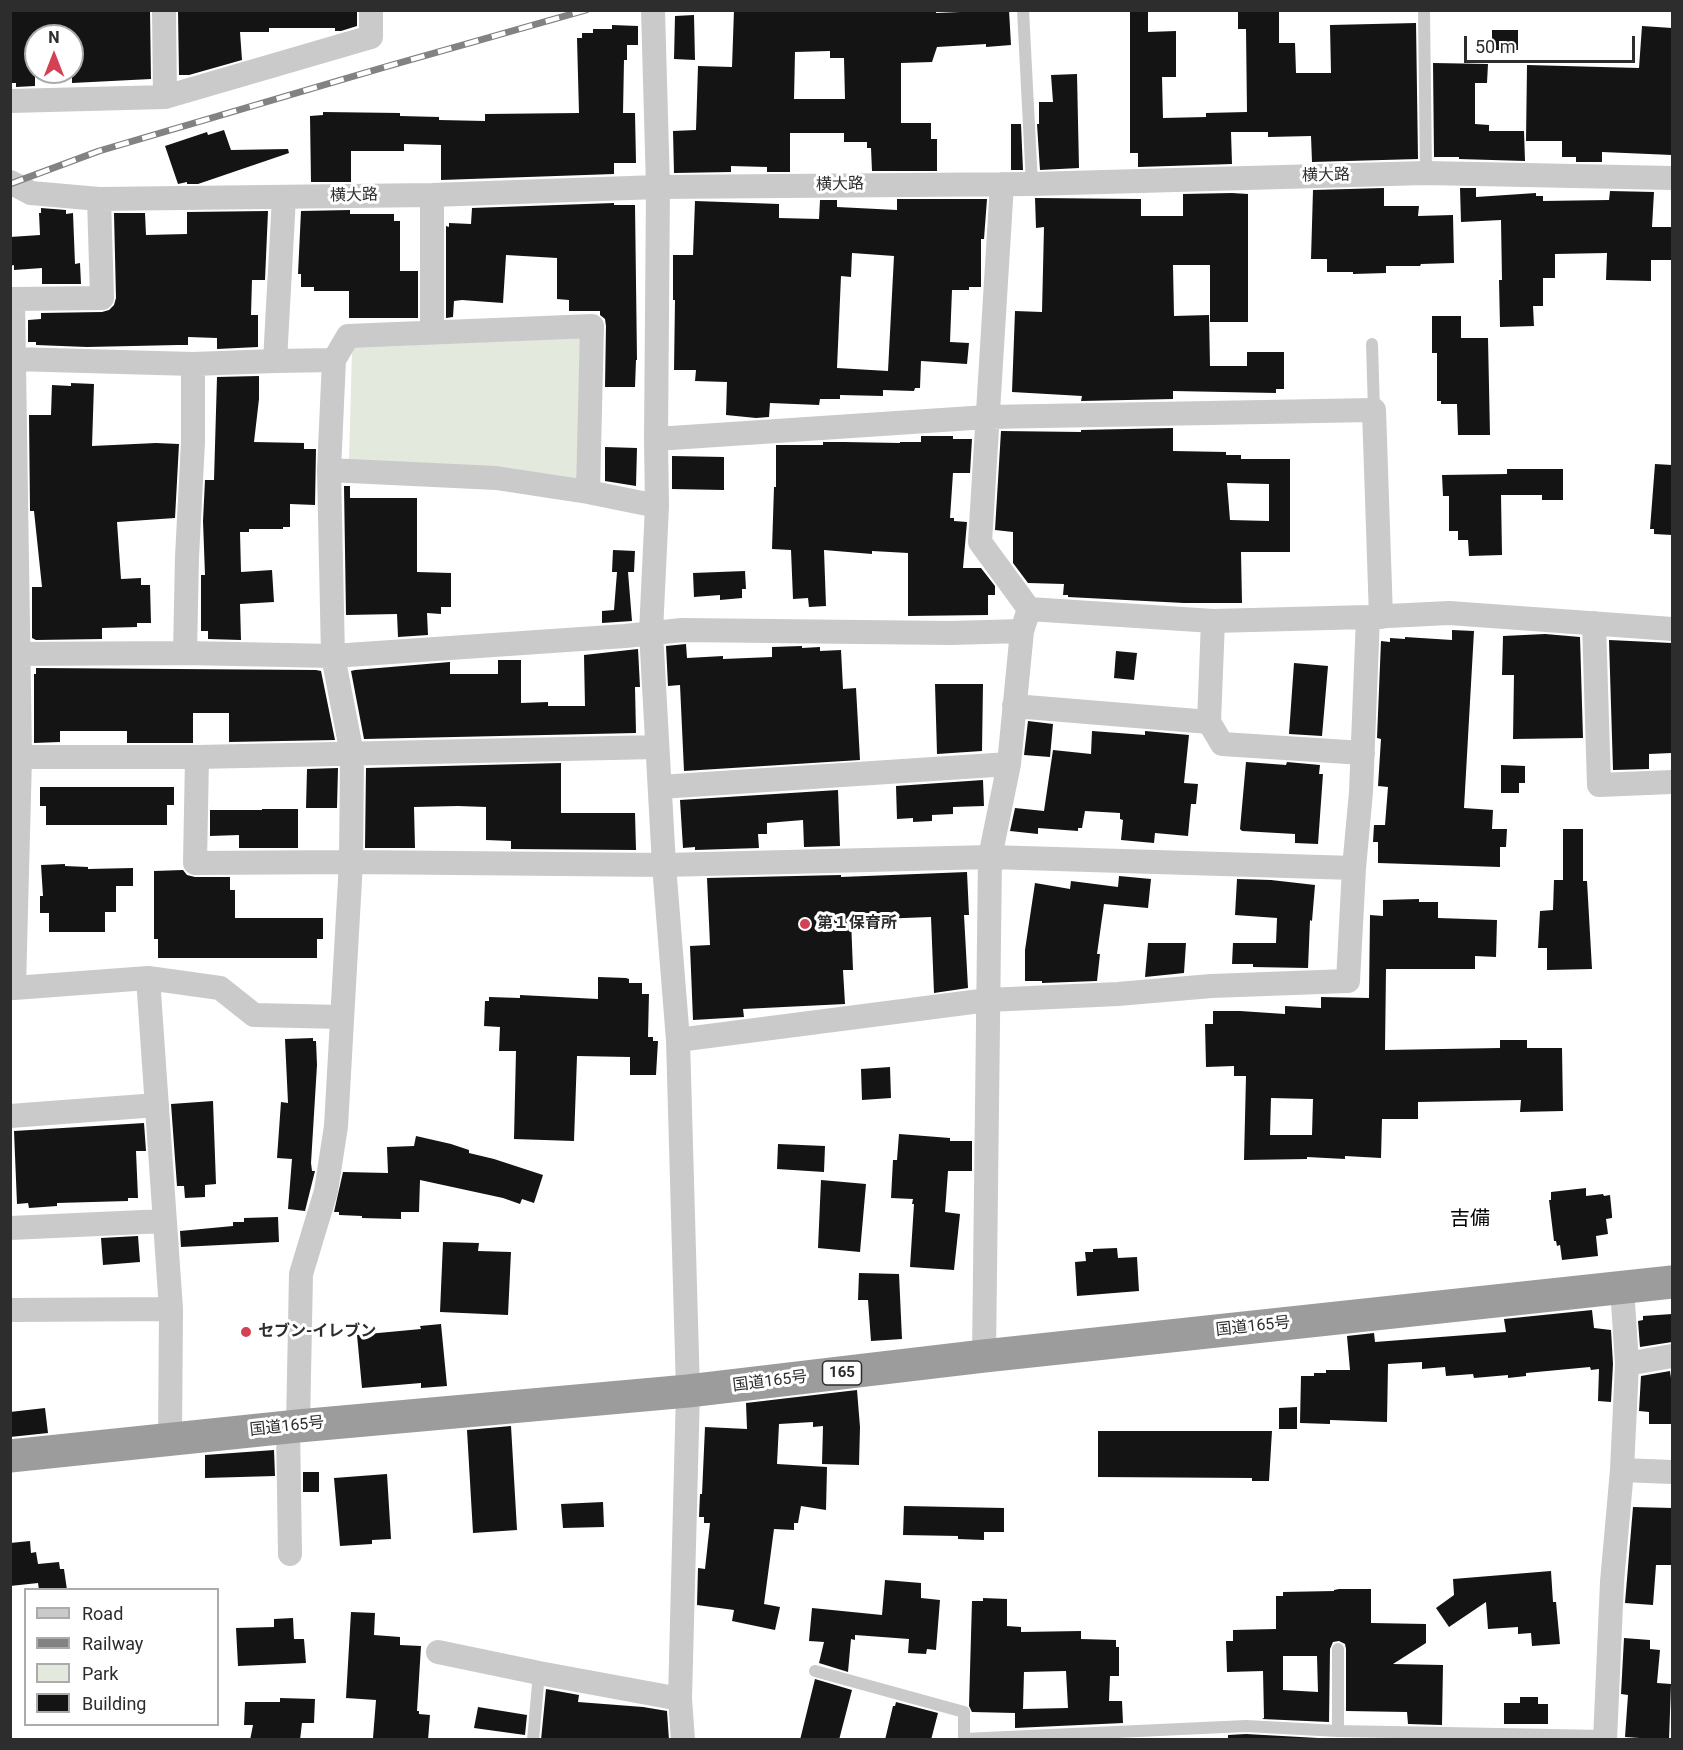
<!DOCTYPE html>
<html>
<head>
<meta charset="utf-8">
<style>
	body { margin:0 }
	#map { position:relative; width:1683px; height:1750px; overflow:hidden; background:#fff; font-family:Roboto,sans-serif }
	canvas { display:block }
	.frame { position:absolute; inset:0; border:12px solid #2d2d2d; pointer-events:none }
	.legend { position:absolute; left:24px; top:1588px; width:195px; height:138px; box-sizing:border-box; background:#fff; border:2px solid #ababab; margin:0; padding:8px 10px; list-style:none; font-size:18px; color:#2d2d2d }
	.legend li { display:flex; align-items:center; gap:12px; height:30px }
	.legend b { width:30px; border:2px solid #ababab }
	.north { position:absolute; left:24px; top:24px; width:60px; height:60px; box-sizing:border-box; background:#fff; border:2px solid #ababab; border-radius:50%; rotate:0deg; font-size:16px; font-weight:700; line-height:24px; text-align:center; color:#2d2d2d }
	.north::after { content:''; display:block; margin:auto; width:21px; height:27px; background:#d24254; clip-path:polygon(50% 0,100% 100%,50% 72%,0 100%) }
	.scale { position:absolute; left:1464px; top:36px; width:171px; height:27px; box-sizing:border-box; border:3px solid #2d2d2d; border-top:0; padding-left:8px; font-size:18px; line-height:21px; white-space:nowrap; color:#2d2d2d; -webkit-text-stroke:4px #fff; paint-order:stroke }
</style>
</head>
<body>
<div id="map">
<canvas width="1683" height="1750"></canvas>
<div class="frame"></div>
<ul class="legend">
<li><b style="height:8px;background:#cacaca"></b>Road</li>
<li><b style="height:8px;background:#828282"></b>Railway</li>
<li><b style="height:16px;background:#e4e9dd"></b>Park</li>
<li><b style="height:16px;background:#141414"></b>Building</li>
</ul>
<div class="north">N</div>
<div class="scale">50 m</div>
</div>
<script>
const c = document.querySelector('canvas').getContext('2d');
c.lineJoin = 'round';
function fill(path, color) {
  c.fillStyle = color;
  c.fill(path, 'evenodd');
}
function poly(rows) {
  const path = new Path2D();
  for (const r of rows) {
    path.moveTo(r[0], r[1]);
    for (let i = 2; i < r.length; i += 2) path.lineTo(r[i], r[i + 1]);
  }
  return path;
}
function strokePath(path, color, width, dash) {
  c.strokeStyle = color;
  c.lineWidth = width;
  c.lineCap = dash ? 'butt' : 'round';
  c.setLineDash(dash || []);
  c.stroke(path);
}
function label(font, color, halo, rows, align = 'center') {
  c.font = font + ' Roboto,"Noto Sans JP",sans-serif';
  c.lineWidth = 6;
  c.setLineDash([]);
  c.textBaseline = 'middle';
  c.strokeStyle = halo;
  c.fillStyle = color;
  for (const [text, x, y, turn = 0] of rows) {
    c.save();
    c.translate(x, y);
    c.rotate((+turn || 0) * Math.PI / 180);
    c.textAlign = isNaN(turn) ? turn : align;
    if (halo) c.strokeText(text, 0, 0);
    c.fillText(text, 0, 0);
    c.restore();
  }
}
const green = poly([
	[583,336,581,482,349,460,352,350,358,344]
]);
const building = poly([
	[10,10,150,10,151,79,72,83,72,32,35,32,35,86,16,87,16,83,10,83],
	[178,10,357,10,357,26,341,31,335,31,335,28,269,28,269,32,240,32,242,60,189,75,179,75],
	[734,10,936,10,936,13,1009,10,1011,45,986,47,986,44,937,47,932,62,901,63,901,123,931,123,931,139,937,139,937,171,872,171,871,148,867,148,867,142,844,142,844,133,790,133,790,172,767,172,767,167,731,166,731,172,674,173,673,131,696,130,698,66,732,67],
	[830,51,830,58,844,58,845,99,794,99,795,52],
	[1130,10,1148,10,1148,32,1176,31,1176,77,1162,77,1163,118,1206,117,1206,113,1247,112,1246,29,1238,29,1238,10,1279,10,1279,43,1295,43,1296,73,1331,73,1330,25,1416,23,1418,159,1312,162,1311,136,1268,137,1268,132,1231,132,1232,164,1138,167,1138,153,1130,153],
	[694,15,695,60,674,59,675,16],
	[612,25,638,26,638,45,627,45,627,60,624,60,623,113,635,113,636,163,614,163,614,174,441,180,441,145,404,144,404,151,351,151,351,182,311,182,310,116,323,115,323,112,400,113,400,116,439,117,439,120,485,121,485,114,579,113,577,38,582,38,582,33,593,33,593,29,612,29],
	[1642,26,1672,28,1672,155,1602,152,1602,162,1576,162,1576,157,1562,157,1562,141,1526,141,1527,65,1639,68],
	[1492,30,1518,30,1518,50,1492,50],
	[1433,63,1488,64,1487,83,1475,83,1475,124,1489,125,1489,131,1524,131,1525,161,1459,159,1459,157,1434,157],
	[1077,74,1079,168,1040,170,1037,124,1039,124,1039,102,1053,102,1051,75],
	[1011,124,1021,124,1023,170,1011,170],
	[224,130,231,150,288,149,289,153,198,184,187,184,187,182,178,184,165,146,207,132,208,135],
	[1384,188,1384,206,1419,206,1418,216,1453,215,1454,263,1421,264,1420,266,1386,266,1386,273,1353,274,1353,272,1327,272,1327,259,1311,259,1313,190],
	[1460,188,1476,188,1476,197,1536,193,1536,196,1543,196,1543,201,1609,200,1610,191,1654,192,1652,227,1672,227,1672,260,1651,260,1651,281,1606,280,1607,253,1555,254,1555,278,1543,278,1543,306,1533,306,1534,326,1500,327,1499,280,1502,280,1501,220,1461,222],
	[1232,193,1248,194,1248,322,1210,322,1210,265,1173,265,1174,316,1209,315,1210,366,1247,366,1247,352,1284,352,1284,389,1276,389,1276,393,1173,391,1173,399,1081,401,1082,396,1012,392,1015,311,1042,312,1044,227,1036,228,1035,198,1141,199,1141,216,1183,216,1183,194],
	[897,199,987,199,984,239,981,239,981,287,969,287,969,290,952,290,950,342,969,343,967,364,921,361,920,388,915,388,914,391,883,390,883,396,840,395,840,399,820,399,819,405,770,403,769,417,756,418,726,415,727,382,695,381,696,370,674,370,675,300,673,300,673,255,693,255,695,201,779,204,779,218,819,219,820,200,837,200,837,207,897,210],
	[852,253,894,256,888,371,837,368,841,276,851,277],
	[614,203,614,205,635,205,637,360,636,360,635,387,605,387,606,326,605,319,600,315,600,311,569,311,569,300,557,299,557,258,506,255,503,303,462,300,454,301,453,317,446,318,446,226,449,227,449,223,471,224,472,208],
	[41,208,66,210,66,214,73,213,75,264,80,263,81,284,42,284,42,268,14,270,14,265,10,266,10,237,40,235,39,213,41,213],
	[350,210,350,214,394,214,394,221,400,221,400,271,418,271,418,318,349,318,349,291,314,291,314,287,301,287,301,274,298,274,301,211],
	[268,211,265,280,252,280,251,315,258,315,258,347,217,349,217,338,188,337,188,345,178,345,87,347,36,345,36,342,28,342,28,320,41,319,41,313,102,312,109,310,114,305,116,298,114,213,145,213,146,235,187,234,187,212],
	[1432,316,1461,316,1461,338,1488,338,1490,435,1458,435,1457,404,1441,404,1441,401,1437,401,1437,353,1432,353],
	[259,376,259,399,254,442,304,443,304,449,316,449,315,505,290,504,290,527,283,527,283,529,249,529,249,532,240,532,241,572,272,570,274,602,240,604,241,640,208,639,208,631,201,631,201,575,205,575,203,521,205,480,214,480,217,377],
	[71,383,94,384,92,446,156,443,179,444,175,518,117,522,121,579,141,578,141,585,150,585,151,623,137,623,137,627,102,628,102,639,36,640,32,638,32,587,42,587,34,511,30,511,29,415,51,415,52,385,71,386],
	[1173,428,1173,451,1226,452,1226,455,1241,455,1241,459,1290,459,1290,552,1241,552,1242,603,1184,603,1068,597,1068,595,1063,595,1064,584,1028,583,1013,563,1013,532,995,530,1001,431,1081,432,1081,430],
	[1227,483,1269,484,1269,521,1230,520],
	[921,436,953,436,953,439,972,439,970,473,953,473,950,518,954,518,954,521,967,522,963,568,981,568,995,586,995,595,988,595,988,615,908,616,908,553,872,551,872,554,824,550,826,606,809,607,808,598,793,599,791,550,772,549,774,487,776,487,776,445,823,445,823,442,844,442,900,443,900,442,921,442],
	[605,447,637,448,636,486,605,481],
	[672,456,724,457,724,490,672,489],
	[1655,464,1672,465,1672,535,1654,534,1654,529,1650,529],
	[1507,469,1563,469,1563,500,1542,500,1542,495,1501,495,1502,555,1469,556,1468,540,1458,540,1458,531,1449,531,1449,496,1443,496,1442,475,1507,474],
	[344,486,350,486,350,498,417,498,417,572,451,573,451,607,441,607,441,614,427,613,428,635,398,637,397,614,346,615],
	[613,550,635,551,634,572,628,572,632,621,602,623,602,611,614,610,617,572,612,572],
	[745,571,746,589,742,589,742,598,720,600,720,595,694,597,693,573],
	[1452,630,1474,631,1464,808,1493,810,1492,829,1507,829,1506,847,1500,847,1500,867,1378,863,1378,842,1373,842,1374,825,1385,825,1388,787,1378,786,1381,739,1377,738,1381,641,1390,642,1390,638,1405,639,1405,637,1452,640],
	[1545,634,1580,637,1583,738,1513,739,1514,675,1502,675,1503,636],
	[1609,640,1672,643,1672,753,1649,754,1649,769,1613,770],
	[686,644,687,658,723,656,723,659,772,657,772,647,802,646,802,648,820,647,820,651,841,650,843,689,856,688,860,760,684,771,680,685,668,686,666,646],
	[638,649,640,687,635,687,636,733,364,739,351,671,355,670,450,662,450,674,498,674,498,660,521,660,521,703,548,702,548,706,585,706,584,655],
	[1116,651,1137,653,1134,680,1114,678],
	[1294,663,1328,666,1322,736,1289,734],
	[36,668,316,670,321,671,335,740,229,742,229,713,193,713,193,743,127,743,127,731,60,731,60,742,34,743,34,674,36,674],
	[935,684,983,684,982,751,937,754],
	[1028,721,1053,724,1050,757,1024,755],
	[1092,731,1145,735,1145,731,1189,735,1184,783,1198,784,1196,804,1191,804,1188,836,1155,833,1154,843,1121,840,1123,820,1120,819,1120,813,1085,811,1082,828,1078,828,1078,831,1038,828,1038,834,1010,831,1015,808,1044,811,1053,750,1091,754],
	[1246,762,1286,765,1287,762,1320,765,1319,774,1323,774,1318,844,1295,843,1295,834,1242,831,1240,829],
	[561,763,561,813,635,813,636,850,511,849,511,841,486,840,486,807,458,806,414,807,415,848,365,848,366,768],
	[1501,765,1525,766,1525,783,1519,783,1519,793,1501,793],
	[338,768,337,808,306,808,307,769],
	[983,780,984,806,953,807,953,814,932,815,932,821,913,822,913,818,897,819,896,786],
	[40,787,174,787,174,805,167,805,167,825,46,825,46,806,40,806],
	[838,790,840,846,804,847,803,820,767,823,767,834,758,834,759,848,695,850,695,847,683,848,680,800],
	[262,809,298,809,298,848,239,848,239,835,210,836,210,810,262,810],
	[1563,829,1583,829,1583,881,1587,881,1592,969,1547,970,1547,948,1538,948,1540,911,1553,910,1554,880,1563,880],
	[65,864,65,866,88,867,88,869,133,868,133,886,116,886,116,912,105,912,105,932,49,932,49,913,40,913,40,896,43,896,41,865],
	[183,870,187,875,195,877,230,877,230,890,235,890,235,918,323,918,323,939,317,939,317,958,158,958,158,939,154,939,154,871],
	[967,872,969,915,964,915,968,988,934,993,931,917,851,920,853,970,843,970,845,1004,743,1009,744,1017,693,1020,690,946,710,945,707,878,841,875,841,877],
	[1119,876,1151,879,1148,908,1104,904,1097,954,1100,954,1097,981,1042,983,1042,981,1025,981,1025,950,1035,883,1070,889,1071,881,1118,887],
	[1237,879,1271,880,1315,885,1312,921,1310,920,1308,968,1253,967,1253,964,1232,964,1233,943,1276,943,1277,918,1235,915],
	[1419,899,1419,902,1438,902,1438,918,1497,920,1496,957,1475,956,1475,969,1386,969,1385,1050,1500,1048,1500,1040,1527,1040,1527,1048,1562,1048,1563,1111,1520,1112,1521,1100,1418,1102,1418,1119,1382,1119,1381,1158,1345,1156,1345,1159,1307,1157,1307,1159,1244,1160,1246,1076,1234,1076,1234,1066,1206,1067,1205,1024,1213,1024,1213,1011,1240,1011,1285,1014,1285,1006,1321,1008,1321,997,1369,998,1370,915,1383,916,1383,900],
	[1271,1098,1313,1099,1312,1135,1270,1135],
	[1148,943,1186,943,1184,973,1145,977],
	[598,977,626,978,629,979,629,983,642,983,642,994,649,994,648,1037,653,1037,653,1041,658,1041,656,1075,630,1075,630,1057,577,1056,574,1141,514,1139,516,1051,499,1051,500,1027,484,1026,485,1001,489,1001,489,997,520,998,520,995,598,999],
	[313,1038,313,1041,316,1041,317,1065,311,1163,312,1171,315,1171,305,1211,288,1209,292,1159,277,1158,281,1102,288,1103,285,1039],
	[890,1067,891,1098,862,1100,861,1069],
	[213,1101,216,1184,205,1185,205,1197,185,1198,184,1186,177,1186,171,1104],
	[144,1123,146,1151,136,1151,138,1198,128,1198,128,1201,57,1203,57,1206,29,1208,28,1203,17,1204,14,1131],
	[899,1134,950,1138,950,1141,972,1141,972,1171,948,1171,945,1212,960,1214,954,1270,910,1267,914,1204,912,1204,913,1199,891,1198,893,1160,897,1160],
	[416,1136,451,1144,469,1150,469,1153,494,1159,543,1175,534,1203,522,1199,520,1204,503,1198,420,1180,419,1212,401,1212,401,1219,362,1218,362,1216,339,1215,339,1212,334,1212,343,1172,388,1173,387,1147,414,1146],
	[778,1144,825,1146,824,1172,777,1169],
	[821,1180,866,1184,860,1252,818,1248],
	[1586,1188,1586,1196,1603,1194,1604,1196,1610,1195,1612,1215,1612,1218,1606,1219,1608,1234,1596,1236,1598,1256,1562,1260,1560,1245,1557,1246,1556,1241,1554,1241,1549,1200,1551,1200,1551,1192],
	[278,1217,279,1242,181,1247,180,1231,233,1226,233,1222,244,1222,244,1218],
	[138,1236,140,1262,103,1265,101,1238],
	[443,1242,479,1243,478,1251,511,1252,508,1315,440,1312],
	[1117,1248,1118,1258,1137,1257,1139,1291,1077,1296,1075,1262,1086,1261,1085,1252,1093,1252,1093,1249],
	[859,1273,899,1274,902,1339,871,1341,868,1300,858,1300],
	[1592,1310,1594,1328,1611,1330,1613,1364,1611,1402,1598,1401,1599,1369,1591,1370,1590,1367,1526,1373,1526,1376,1508,1378,1508,1375,1474,1378,1473,1374,1446,1376,1445,1367,1422,1369,1422,1362,1388,1364,1387,1422,1330,1420,1330,1424,1300,1423,1301,1376,1314,1376,1314,1373,1326,1373,1326,1370,1350,1370,1347,1336,1374,1333,1375,1342,1506,1332,1504,1319],
	[1672,1314,1672,1342,1640,1347,1638,1321,1643,1320,1643,1316],
	[441,1324,447,1386,421,1388,421,1383,362,1388,357,1335,421,1329,420,1326],
	[1670,1371,1671,1378,1672,1378,1672,1424,1649,1424,1649,1412,1639,1411,1641,1376],
	[857,1390,860,1427,859,1465,822,1464,823,1426,813,1427,813,1422,779,1424,777,1464,827,1467,826,1510,801,1506,798,1523,794,1523,794,1530,774,1529,764,1604,780,1607,775,1630,732,1621,734,1610,697,1605,698,1568,705,1569,710,1523,704,1523,704,1517,699,1517,700,1494,702,1494,705,1427,747,1429,746,1403],
	[1297,1407,1297,1429,1279,1429,1279,1408],
	[45,1408,48,1433,10,1437,10,1412],
	[511,1426,517,1530,473,1533,467,1430],
	[1098,1431,1272,1431,1269,1481,1252,1481,1252,1478,1098,1477],
	[274,1450,275,1476,205,1478,205,1455],
	[303,1472,319,1472,319,1492,303,1492],
	[387,1474,391,1539,372,1540,372,1544,340,1546,334,1478],
	[603,1502,604,1527,563,1528,561,1504],
	[904,1506,1004,1508,1004,1532,984,1532,984,1540,958,1539,958,1536,903,1535],
	[1633,1507,1672,1508,1672,1565,1656,1565,1653,1605,1625,1603],
	[30,1541,31,1553,36,1552,38,1564,59,1562,60,1569,64,1569,67,1590,39,1590,38,1583,10,1586,10,1543],
	[1551,1571,1553,1602,1556,1602,1560,1644,1532,1646,1531,1633,1518,1634,1518,1627,1488,1629,1486,1602,1449,1627,1436,1608,1454,1595,1453,1579],
	[885,1580,921,1583,921,1598,940,1600,936,1650,927,1649,926,1654,908,1653,909,1639,855,1635,855,1640,851,1639,848,1672,819,1663,824,1642,809,1641,812,1608,882,1615],
	[1339,1589,1371,1589,1371,1623,1426,1624,1426,1643,1393,1664,1443,1665,1442,1725,1408,1724,1407,1712,1346,1711,1346,1649,1345,1644,1339,1641,1333,1642,1330,1649,1329,1722,1262,1719,1264,1718,1263,1671,1227,1672,1226,1641,1233,1641,1233,1630,1276,1629,1276,1596,1283,1596,1283,1592,1334,1591,1334,1590],
	[1283,1656,1317,1656,1318,1692,1283,1690],
	[983,1598,1007,1599,1007,1626,1021,1627,1021,1632,1081,1631,1081,1639,1116,1640,1116,1647,1119,1647,1119,1676,1110,1676,1109,1701,1122,1701,1123,1723,1015,1728,1015,1713,972,1712,969,1706,972,1601,983,1601],
	[1066,1671,1068,1708,1023,1709,1024,1672],
	[351,1612,375,1613,374,1635,400,1637,400,1645,421,1646,417,1711,419,1711,419,1714,430,1715,428,1740,373,1738,376,1700,346,1698],
	[293,1618,294,1639,304,1639,306,1663,238,1666,236,1628,274,1627,274,1619],
	[1624,1638,1650,1640,1650,1649,1660,1650,1657,1683,1671,1684,1669,1740,1625,1737,1628,1695,1621,1694],
	[815,1679,852,1690,839,1740,800,1740],
	[546,1689,579,1695,578,1702,643,1707,667,1711,669,1740,541,1740],
	[1520,1697,1538,1697,1538,1704,1548,1704,1548,1724,1504,1724,1504,1703,1520,1703],
	[280,1698,315,1699,314,1723,302,1723,300,1740,250,1740,253,1725,244,1725,245,1702,280,1702],
	[896,1702,938,1713,931,1740,885,1740,893,1706,895,1706],
	[478,1707,527,1715,525,1735,474,1728],
	[1246,1734,1318,1738,1317,1740,1228,1740,1228,1735]
]);
const service = poly([
	[1023,10,1032,184],
	[1424,10,1426,173],
	[1372,344,1374,410],
	[1338,1649,1338,1731],
	[815,1671,964,1712,964,1739,1246,1726,1338,1731,1605,1736],
	[533,1740,539,1673]
]);
const minor = poly([
	[164,10,165,97],
	[653,10,658,187,656,439,657,506,651,632,664,865,678,1040,688,1391,680,1699,683,1740],
	[10,101,165,97,371,37,371,10],
	[10,182,31,193,99,199,432,195,658,187,1032,184,1426,173,1672,178],
	[1002,184,980,542,1029,609],
	[432,195,432,332],
	[99,199,102,298,13,299,20,757,14,988,148,978,220,988,254,1015,342,1017],
	[13,359,193,364],
	[334,360,348,336,592,326,588,492],
	[656,439,987,417,1374,410,1381,617],
	[329,470,496,478,588,492,657,506],
	[1029,609,1213,621,1368,617,1449,613,1672,629],
	[1594,623,1599,785,1672,782],
	[185,653,187,557,193,442,193,364,275,361],
	[10,654,185,653,333,656,625,636,682,630,950,633,1022,631],
	[1014,706,1209,722,1213,621],
	[1209,722,1222,744,1363,753],
	[20,757,197,757,657,747],
	[197,757,195,863,351,862,352,754,333,656,329,470,334,360,275,361,284,197],
	[660,787,1009,764],
	[148,978,171,1309,170,1440],
	[678,1040,988,1000,1118,994,1211,986,1348,981,1354,868,1361,792,1368,617],
	[10,1116,157,1105],
	[10,1228,165,1221],
	[10,1310,171,1309],
	[984,1356,990,857,1009,764,1022,631,1029,609],
	[1627,1364,1672,1356],
	[298,1426,301,1274,326,1191,336,1126,351,862,664,865,990,857,1354,868],
	[288,1427,290,1554],
	[1622,1470,1672,1472],
	[438,1652,539,1673,680,1699],
	[1605,1740,1612,1582,1622,1470,1627,1364,1622,1287]
]);
const trunk = poly([
	[10,1456,298,1426,688,1391,984,1356,1672,1282]
]);
const rail = poly([
	[10,184,99,151,385,67,586,10]
]);
const markers = [
	[805,924,6,"#d24254"],
	[246,1332,6,"#d24254"]
];
const shields = [
	[842,1373,39]
];
const shieldNames = [
	["165",842,1373]
];
const streetNames = [
	["横大路",1326,176,-1],
	["横大路",840,185,-1],
	["横大路",354,196,-1],
	["国道165号",1253,1327,-6],
	["国道165号",770,1382,-7],
	["国道165号",287,1427,-6]
];
const poiNames = [
	["第１保育所",817,924],
	["セブン-イレブン",258,1332]
];
const quarterNames = [
	["吉備",1470,1220]
];
fill(green, '#e4e9dd');
fill(building, '#141414');
strokePath(service, '#cacaca', 12);
strokePath(minor, '#cacaca', 24);
strokePath(trunk, '#9c9c9c', 33);
strokePath(rail, '#828282', 7);
strokePath(rail, '#fff', 4.5, [14]);
for (const [x, y, r, color] of markers) {
  const dot = new Path2D();
  dot.arc(x, y, r, 0, 2 * Math.PI);
  c.fillStyle = color;
  c.fill(dot);
  strokePath(dot, '#fff', 2);
}
for (const [x, y, w] of shields) {
  const box = new Path2D();
  box.roundRect(x - w / 2, y - 12, w, 24, 4.5);
  c.fillStyle = '#fff';
  c.fill(box);
  strokePath(box, '#2d2d2d', 1.5);
}
label('bold 15px', '#2d2d2d', null, shieldNames);
label('16px', '#2d2d2d', '#fff', streetNames);
label('bold 16px', '#2d2d2d', '#fff', poiNames, 'left');
label('20px', '#000', '#fff', quarterNames);
</script>
</body>
</html>
